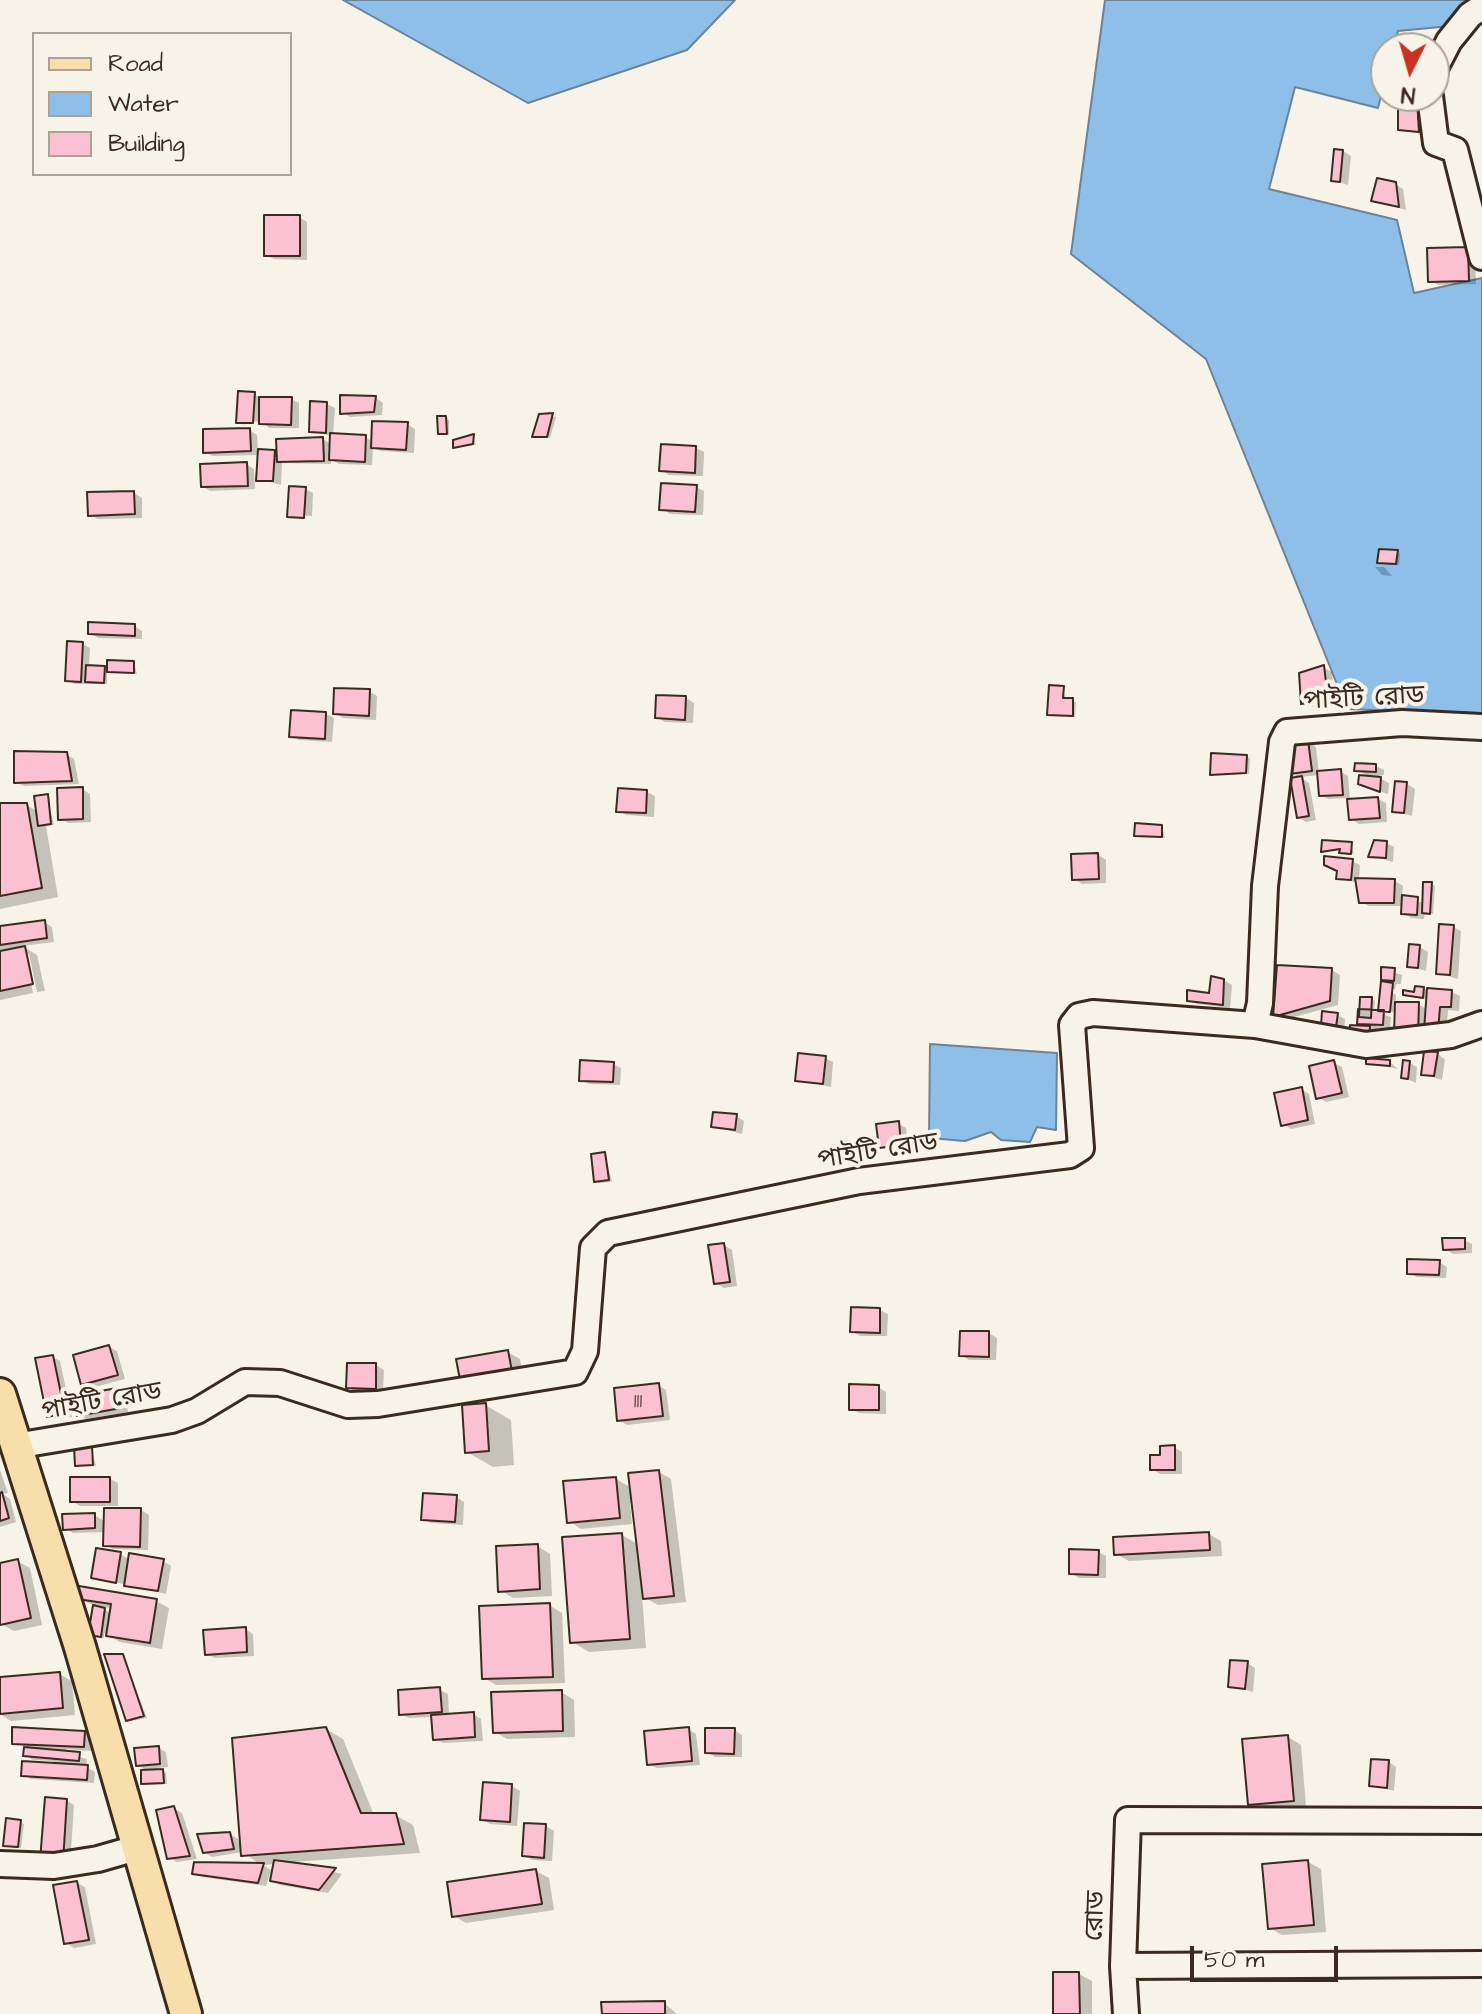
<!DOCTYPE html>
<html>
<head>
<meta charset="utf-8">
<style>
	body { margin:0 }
	#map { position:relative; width:1482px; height:2014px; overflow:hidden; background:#f7f3e8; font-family:"Architects Daughter",sans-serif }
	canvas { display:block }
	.legend { position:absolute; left:32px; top:32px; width:260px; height:144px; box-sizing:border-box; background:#f7f3e8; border:2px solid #aca397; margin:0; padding:10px 14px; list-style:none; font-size:24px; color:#3b2a1e }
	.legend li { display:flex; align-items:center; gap:16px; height:40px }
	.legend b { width:40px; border:2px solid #aca397 }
	.north { position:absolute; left:1370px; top:32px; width:80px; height:80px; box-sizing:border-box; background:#f7f3e8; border:2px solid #aca397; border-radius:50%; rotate:185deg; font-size:22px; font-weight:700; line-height:32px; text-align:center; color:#3b2a1e }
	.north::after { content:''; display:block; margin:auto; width:28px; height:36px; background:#c8321e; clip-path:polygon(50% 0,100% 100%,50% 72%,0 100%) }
	.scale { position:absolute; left:1190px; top:1946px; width:148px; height:36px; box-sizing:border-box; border:4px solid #3b2a1e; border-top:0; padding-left:10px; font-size:24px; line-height:28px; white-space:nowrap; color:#3b2a1e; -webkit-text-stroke:6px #f7f3e8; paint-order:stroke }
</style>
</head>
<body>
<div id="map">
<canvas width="1482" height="2014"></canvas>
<ul class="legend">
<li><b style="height:10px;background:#f8deab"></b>Road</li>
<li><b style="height:22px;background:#8dbfe9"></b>Water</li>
<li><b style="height:22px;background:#fbc1d3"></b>Building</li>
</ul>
<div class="north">N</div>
<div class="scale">50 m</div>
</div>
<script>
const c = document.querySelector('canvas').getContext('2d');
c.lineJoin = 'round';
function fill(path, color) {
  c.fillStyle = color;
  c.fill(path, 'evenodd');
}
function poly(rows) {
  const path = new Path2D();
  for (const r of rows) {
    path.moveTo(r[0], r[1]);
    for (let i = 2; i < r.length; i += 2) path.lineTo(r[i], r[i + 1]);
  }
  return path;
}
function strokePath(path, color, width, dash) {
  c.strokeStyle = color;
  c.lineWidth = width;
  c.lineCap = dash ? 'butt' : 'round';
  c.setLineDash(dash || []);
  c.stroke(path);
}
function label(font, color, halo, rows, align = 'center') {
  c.font = font + ' "Architects Daughter","Noto Sans Bengali",sans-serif';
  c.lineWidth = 8;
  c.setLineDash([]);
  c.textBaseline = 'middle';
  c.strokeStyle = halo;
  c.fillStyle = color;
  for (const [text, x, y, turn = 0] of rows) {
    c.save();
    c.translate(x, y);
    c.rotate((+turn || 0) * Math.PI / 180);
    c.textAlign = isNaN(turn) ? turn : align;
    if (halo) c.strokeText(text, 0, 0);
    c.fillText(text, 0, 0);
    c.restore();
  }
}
const water = poly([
	[343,0,735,0,687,50,528,103,343,0],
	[1105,0,1466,0,1461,25,1398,31,1393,48,1386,48,1386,76,1378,108,1295,87,1269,189,1397,220,1414,293,1482,278,1482,714,1347,709,1206,359,1071,254,1105,0],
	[930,1044,1057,1053,1056,1130,1037,1127,1030,1142,1001,1140,991,1132,965,1141,929,1138,930,1044]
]);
const shadow = poly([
	[1416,101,1424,106,1427,135,1400,129],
	[1343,151,1351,156,1348,185,1333,180],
	[1395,184,1403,189,1406,210,1374,200],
	[299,217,307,222,307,260,274,259,266,255],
	[1467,249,1475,254,1476,284,1438,285,1430,281],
	[254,394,262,399,291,399,299,403,299,428,269,428,263,422,244,421,244,425,238,421],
	[376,398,383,403,382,415,350,417,342,412],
	[327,404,335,408,333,436,365,437,373,442,407,424,415,429,414,453,381,451,373,447,372,465,339,464,331,459,331,464,282,463,281,485,259,479,260,455,213,456,205,452,249,430,257,435,258,451,279,455,323,439,332,445,332,436,311,431],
	[540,415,556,417,550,438,534,436],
	[446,418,449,420,449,435,440,433],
	[473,436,476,445,455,447],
	[696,448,704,452,703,476,669,475,661,470],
	[246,464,254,469,255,489,210,491,202,486],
	[696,487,704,491,703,515,670,514,662,509],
	[305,489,313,493,312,516,295,515,295,519,289,516],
	[134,493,142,498,142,518,98,519,90,515],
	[1397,552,1400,554,1399,565,1380,562],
	[1375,567,1384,567,1392,576,1382,575],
	[134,626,142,631,142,639,98,638,90,633],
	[82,644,90,648,89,667,109,670,134,663,137,674,107,670,107,684,75,684,67,680],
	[1324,668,1332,672,1335,704,1310,707,1303,703],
	[1063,688,1066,700,1076,702,1075,717,1049,714],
	[369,691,377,696,376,720,343,718,335,713],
	[686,698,694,703,693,723,665,722,657,717],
	[326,714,334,718,332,742,299,740,291,736],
	[1308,742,1316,747,1319,773,1340,771,1348,776,1350,801,1378,799,1386,803,1387,822,1359,824,1351,819,1349,798,1328,799,1320,795,1319,775,1300,777,1309,783,1316,820,1306,822,1298,817,1300,778,1291,773],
	[66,754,74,759,79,784,24,786,16,782],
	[1246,757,1250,758,1249,774,1212,774],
	[1376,766,1384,770,1384,775,1370,777,1356,769],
	[1381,779,1389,783,1388,794,1368,787],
	[1407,784,1415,789,1412,816,1394,811],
	[82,789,90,794,91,822,68,823,60,818],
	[647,792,655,796,654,817,626,815,619,810],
	[47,796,54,825,46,826,58,897,0,909,0,805,27,805,38,812],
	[1162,827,1165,838,1136,835],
	[1386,843,1394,847,1393,862,1371,856],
	[1351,844,1354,854,1342,850,1323,851],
	[1098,855,1106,860,1106,883,1082,884,1074,879],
	[1352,861,1360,865,1359,880,1395,881,1403,886,1402,897,1424,903,1431,884,1435,886,1433,914,1425,914,1424,919,1411,918,1403,913,1404,906,1369,906,1361,902,1358,883,1339,878],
	[44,922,52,927,54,942,22,946,37,955,45,991,37,992,29,954,25,954,33,993,0,1000,0,928],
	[1453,927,1461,931,1458,979,1438,973],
	[1420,947,1428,952,1426,971,1409,966],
	[1383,969,1402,975,1401,984,1396,984,1395,989,1386,989,1396,995,1396,1004,1418,1004,1428,1010,1428,1000,1405,994,1416,994,1417,988,1452,992,1460,996,1459,1011,1448,1010,1446,1035,1426,1030,1425,1039,1404,1039,1396,1034,1396,1013,1380,1009,1381,1002,1385,1002,1383,984,1393,985,1383,979],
	[1332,970,1340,975,1338,1005,1283,1020,1275,1016],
	[1224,980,1232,985,1230,1008,1197,1004,1189,1000,1211,995],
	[1372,999,1375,1001,1374,1012,1391,1017,1390,1029,1378,1028,1376,1042,1359,1041,1352,1027,1359,1027,1360,1011],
	[1337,1015,1345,1019,1344,1031,1331,1029],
	[1437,1054,1445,1059,1442,1080,1423,1074],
	[825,1058,833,1062,831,1087,797,1080],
	[1390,1062,1398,1069,1368,1063],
	[1334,1063,1342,1067,1349,1097,1326,1102,1318,1097],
	[1409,1063,1417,1067,1416,1083,1403,1077],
	[613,1064,621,1068,620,1085,589,1084,581,1079],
	[1301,1089,1309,1094,1315,1124,1291,1129,1283,1124],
	[736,1116,744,1121,742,1134,713,1126],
	[898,1123,906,1128,909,1149,888,1151,880,1146],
	[605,1154,612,1182,599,1183,596,1181],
	[1464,1240,1472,1244,1472,1253,1453,1254,1445,1249],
	[724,1245,732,1250,737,1286,724,1288,716,1283],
	[1439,1262,1447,1267,1446,1278,1417,1277,1409,1272],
	[880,1310,888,1314,887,1336,860,1336,852,1331],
	[989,1333,997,1338,996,1360,969,1360,961,1355],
	[109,1347,117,1351,125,1379,91,1388,83,1384],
	[508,1352,520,1359,524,1383,458,1360],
	[53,1357,60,1361,72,1417,57,1420,49,1415],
	[376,1365,384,1370,383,1392,356,1392,348,1387],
	[658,1385,666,1390,670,1420,627,1425,619,1420],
	[878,1387,886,1392,886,1414,859,1413,851,1409],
	[117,1390,125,1394,128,1412,86,1419,78,1415],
	[485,1405,511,1420,514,1465,493,1467,467,1452],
	[1174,1447,1182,1452,1182,1474,1160,1474,1152,1469],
	[91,1448,96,1466,77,1465],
	[0,1470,8,1493,3,1494,10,1499,16,1522,0,1527],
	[659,1472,671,1479,686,1602,658,1605,642,1596,646,1648,589,1652,572,1642,622,1535,639,1545,634,1503,630,1503,632,1524,581,1529,569,1521,616,1479,632,1488],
	[110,1479,118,1483,118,1506,80,1506,72,1501],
	[456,1497,464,1502,463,1525,431,1523,423,1519],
	[141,1510,149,1515,148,1550,113,1549,105,1545,106,1532,73,1533,65,1528,94,1515,106,1522],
	[1209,1534,1221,1541,1222,1556,1129,1561,1116,1554],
	[537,1546,550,1554,552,1596,513,1598,500,1590],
	[1098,1552,1106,1556,1106,1578,1079,1578,1071,1573],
	[120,1554,130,1560,163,1561,171,1566,166,1594,93,1577],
	[17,1561,30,1568,42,1625,14,1631,1,1624,0,1619,0,1565],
	[79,1598,156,1601,169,1608,162,1649,120,1642,104,1633,104,1638,93,1636,95,1606],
	[100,1607,113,1608,112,1614],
	[549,1605,562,1613,565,1683,496,1685,484,1678],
	[245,1629,253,1634,254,1656,215,1658,207,1654],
	[123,1656,147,1718,131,1721,128,1720],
	[1247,1663,1255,1668,1253,1692,1230,1686],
	[59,1674,72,1681,75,1715,11,1721,0,1714,0,1679],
	[440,1690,448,1694,449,1716,473,1714,481,1719,483,1741,443,1743,435,1739,433,1717,409,1718,401,1714],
	[561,1692,574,1700,575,1737,507,1739,495,1732],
	[326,1729,343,1739,374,1815,395,1815,413,1825,420,1853,293,1862,342,1874,328,1893,280,1885,272,1880,275,1864,263,1865,271,1870,266,1886,202,1877,194,1873,261,1865,243,1852,212,1857,204,1852,230,1834,238,1839,241,1850],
	[688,1729,696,1734,700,1765,657,1768,649,1764],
	[734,1730,742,1735,742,1757,715,1757,707,1752],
	[84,1733,92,1737,91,1751,66,1749,66,1753,87,1759,86,1767,95,1772,94,1783,31,1779,24,1775,53,1765,53,1761,33,1760,25,1755,26,1747,14,1743],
	[1288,1737,1301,1745,1306,1807,1262,1811,1250,1804],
	[158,1748,166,1752,168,1767,157,1768,166,1773,167,1784,146,1785,143,1783,150,1772,137,1765],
	[1389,1762,1396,1767,1394,1791,1371,1785],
	[512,1786,520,1791,517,1826,490,1824,482,1819],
	[66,1800,74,1805,70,1866,50,1864],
	[173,1808,182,1813,197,1859,177,1862,169,1857],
	[20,1822,24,1824,21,1848,9,1847,5,1845],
	[546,1826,554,1831,552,1861,532,1860,524,1855],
	[1308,1862,1321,1869,1326,1932,1282,1935,1270,1928],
	[536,1871,549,1878,554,1910,466,1923,454,1916],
	[77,1883,85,1887,96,1944,74,1948,66,1943],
	[1079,1974,1092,1981,1092,2014,1055,2014],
	[664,2003,677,2014,604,2014]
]);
const building = poly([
	[1398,96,1417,99,1419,132,1398,130,1398,96],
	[1334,149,1343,150,1340,182,1331,181,1334,149],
	[1377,178,1396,182,1399,207,1371,201,1377,178],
	[264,215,300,215,300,256,264,256,264,215],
	[1468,247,1469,281,1428,282,1427,248,1468,247],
	[238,391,255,392,253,423,236,423,238,391],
	[340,395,376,396,374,412,340,414,340,395],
	[259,397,292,397,291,425,259,424,259,397],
	[310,401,327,402,326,433,309,432,310,401],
	[553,413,547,437,532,437,539,414,553,413],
	[437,416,446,416,447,434,438,434,437,416],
	[372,421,408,422,406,450,371,448,372,421],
	[250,428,251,451,203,453,203,429,250,428],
	[330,433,366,435,365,462,329,460,330,433],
	[474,434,473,444,453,448,453,440,474,434],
	[323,437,324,461,277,462,276,439,323,437],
	[661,444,696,446,695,473,659,471,661,444],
	[258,449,275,450,273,481,256,481,258,449],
	[247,462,248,486,201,487,200,464,247,462],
	[661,483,697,485,695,512,659,510,661,483],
	[289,486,306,487,304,518,287,517,289,486],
	[134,491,135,514,88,516,87,492,134,491],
	[1379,549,1398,550,1396,564,1377,563,1379,549],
	[88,622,135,624,135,636,88,634,88,622],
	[67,641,83,642,81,682,65,681,67,641],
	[107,660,134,661,134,673,107,672,107,660],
	[86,665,105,666,104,683,85,682,86,665],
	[1324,665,1328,700,1301,704,1299,673,1324,665],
	[1049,685,1064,686,1063,698,1073,698,1073,716,1047,715,1049,685],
	[334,688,370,689,369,716,333,714,334,688],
	[656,695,686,696,685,720,655,718,656,695],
	[291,710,326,712,325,739,289,737,291,710],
	[1308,740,1312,771,1289,774,1286,743,1308,740],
	[14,751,67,752,72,781,14,783,14,751],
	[1211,753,1247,755,1246,773,1210,775,1211,753],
	[1355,763,1376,764,1376,772,1354,771,1355,763],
	[1341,769,1343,795,1319,796,1317,771,1341,769],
	[1359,775,1381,777,1380,792,1358,784,1359,775],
	[1302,776,1309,816,1297,818,1290,778,1302,776],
	[1395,781,1407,782,1404,813,1392,812,1395,781],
	[83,787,83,819,58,820,57,788,83,787],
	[618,788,647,790,646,813,616,812,618,788],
	[48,794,51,824,38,826,34,796,48,794],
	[1378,797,1380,818,1349,820,1347,799,1378,797],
	[0,803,27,803,42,888,0,896,0,803],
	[1135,823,1162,825,1162,837,1134,836,1135,823],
	[1322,840,1352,842,1351,854,1339,853,1340,849,1321,852,1322,840],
	[1374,840,1387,841,1386,858,1368,857,1374,840],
	[1098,853,1099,879,1072,880,1071,854,1098,853],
	[1324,856,1353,859,1351,880,1336,879,1337,871,1324,865,1324,856],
	[1355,878,1395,879,1394,903,1359,903,1355,878],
	[1423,882,1432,882,1430,914,1422,913,1423,882],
	[1402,895,1418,897,1417,915,1401,914,1402,895],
	[45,920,47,938,0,945,0,926,45,920],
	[1439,924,1454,925,1450,975,1436,974,1439,924],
	[1409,944,1420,945,1418,968,1407,967,1409,944],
	[25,946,33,984,0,991,0,951,25,946],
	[1277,965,1332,968,1330,1001,1273,1017,1277,965],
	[1381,967,1395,968,1394,981,1381,980,1381,967],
	[1211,976,1224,979,1223,1005,1187,1001,1187,990,1209,993,1211,976],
	[1381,981,1393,983,1390,1012,1378,1011,1381,981],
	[1415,986,1424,987,1423,998,1403,995,1403,990,1414,992,1415,986],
	[1427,988,1452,990,1451,1007,1440,1007,1438,1032,1424,1031,1427,988],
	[1360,997,1372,997,1371,1018,1359,1017,1360,997],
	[1395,1002,1419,1002,1418,1036,1394,1035,1395,1002],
	[1358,1009,1384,1010,1383,1025,1357,1024,1358,1009],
	[1322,1011,1338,1013,1336,1027,1321,1026,1322,1011],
	[1350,1025,1370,1026,1369,1039,1360,1038,1360,1031,1354,1030,1354,1038,1349,1037,1350,1025],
	[1424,1051,1438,1052,1434,1076,1421,1075,1424,1051],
	[798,1053,826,1056,823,1084,795,1081,798,1053],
	[1366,1058,1390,1060,1390,1066,1366,1064,1366,1058],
	[580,1060,614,1062,613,1082,579,1081,580,1060],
	[1334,1060,1342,1093,1316,1099,1309,1066,1334,1060],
	[1403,1060,1410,1061,1408,1079,1401,1078,1403,1060],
	[1302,1087,1308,1120,1281,1126,1274,1093,1302,1087],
	[713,1112,737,1114,735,1130,711,1127,713,1112],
	[899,1121,901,1145,879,1148,876,1124,899,1121],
	[605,1152,609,1180,594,1182,591,1154,605,1152],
	[1442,1238,1465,1238,1465,1249,1443,1250,1442,1238],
	[724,1243,730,1282,714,1284,708,1245,724,1243],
	[1407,1259,1440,1260,1439,1275,1407,1274,1407,1259],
	[851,1307,880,1308,880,1333,850,1332,851,1307],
	[960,1331,989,1331,989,1357,959,1356,960,1331],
	[109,1345,118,1375,81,1385,73,1355,109,1345],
	[508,1350,513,1377,461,1385,456,1359,508,1350],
	[53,1355,65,1413,47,1417,35,1358,53,1355],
	[347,1363,376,1363,376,1389,346,1388,347,1363],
	[659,1383,663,1416,617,1421,614,1388,659,1383],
	[849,1384,879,1385,879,1410,849,1410,849,1384],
	[117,1388,121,1408,77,1416,73,1396,117,1388],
	[486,1403,489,1451,465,1453,462,1405,486,1403],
	[1175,1445,1175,1470,1150,1470,1150,1455,1160,1455,1160,1446,1175,1445],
	[92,1446,93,1465,75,1466,74,1447,92,1446],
	[659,1470,674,1596,643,1599,628,1473,659,1470],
	[70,1477,110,1477,110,1502,70,1502,70,1477],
	[616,1477,620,1518,567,1523,563,1481,616,1477],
	[2,1492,9,1518,0,1521,0,1493,2,1492],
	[423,1493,457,1495,455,1522,421,1520,423,1493],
	[104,1508,141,1508,140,1547,103,1546,104,1508],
	[95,1513,95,1528,63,1530,62,1514,95,1513],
	[1209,1532,1210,1550,1114,1555,1113,1537,1209,1532],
	[622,1533,630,1639,570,1643,562,1537,622,1533],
	[538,1544,540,1589,498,1592,496,1546,538,1544],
	[96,1548,121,1552,116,1583,91,1578,96,1548],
	[1069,1549,1099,1550,1098,1575,1069,1574,1069,1549],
	[129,1553,164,1559,158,1591,124,1586,129,1553],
	[18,1559,31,1618,0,1625,0,1563,18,1559],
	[79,1586,157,1599,150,1643,106,1636,111,1604,77,1599,79,1586],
	[550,1603,553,1677,482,1679,479,1606,550,1603],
	[93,1605,105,1608,101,1637,88,1635,93,1605],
	[246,1627,247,1652,205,1655,203,1630,246,1627],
	[104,1654,123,1654,144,1716,126,1721,104,1654],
	[1230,1660,1248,1661,1245,1689,1228,1687,1230,1660],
	[60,1672,63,1708,0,1714,0,1677,60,1672],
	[440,1687,442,1712,399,1715,398,1690,440,1687],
	[562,1690,563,1731,493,1733,491,1692,562,1690],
	[474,1712,475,1737,433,1740,431,1715,474,1712],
	[12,1727,85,1731,84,1747,12,1744,12,1727],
	[326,1727,361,1813,396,1813,404,1844,241,1856,232,1738,326,1727],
	[689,1727,692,1761,647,1765,644,1731,689,1727],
	[705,1728,735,1728,734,1754,705,1753,705,1728],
	[1288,1735,1294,1801,1248,1805,1242,1739,1288,1735],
	[159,1746,160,1764,136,1766,134,1748,159,1746],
	[24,1747,80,1752,79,1761,23,1756,24,1747],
	[1371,1759,1389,1760,1387,1788,1369,1786,1371,1759],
	[22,1761,88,1765,87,1780,21,1776,22,1761],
	[163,1769,164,1783,141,1784,141,1770,163,1769],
	[483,1782,512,1784,510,1822,480,1820,483,1782],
	[45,1797,67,1799,63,1862,40,1861,45,1797],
	[174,1806,190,1856,167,1859,156,1810,174,1806],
	[6,1818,21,1820,18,1847,3,1846,6,1818],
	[524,1823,546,1824,544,1858,522,1856,524,1823],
	[230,1832,234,1849,203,1853,197,1834,230,1832],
	[274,1860,336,1868,319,1890,270,1881,274,1860],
	[1308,1860,1314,1925,1268,1929,1262,1864,1308,1860],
	[194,1862,264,1863,258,1883,192,1874,194,1862],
	[536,1869,542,1904,452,1917,447,1882,536,1869],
	[77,1881,89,1940,64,1944,53,1885,77,1881],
	[1053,1972,1079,1972,1080,2014,1053,2014,1053,1972],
	[665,2001,665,2014,602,2014,601,2002,665,2001]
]);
const minor = poly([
	[1434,70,1449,41,1470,15,1482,7],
	[1430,96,1436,143,1455,150,1482,257],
	[1255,1025,1366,1045,1451,1035,1482,1024],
	[15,1446,172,1420,197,1411,245,1382,280,1383,348,1405,378,1404,575,1372,585,1351,593,1248,608,1233,859,1181,1070,1155,1081,1148,1072,1025,1079,1016,1093,1013,1255,1025,1260,1003,1265,886,1282,742,1287,732,1402,723,1482,727],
	[0,1864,54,1866,98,1859,140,1847],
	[1123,1966,1482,1964],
	[1126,2014,1123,1966,1128,1820,1482,1821]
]);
const major = poly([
	[0,1394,80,1647,186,2014]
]);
const numberNames = [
	["111",638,1402]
];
const streetNames = [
	["পাইটি রোড",1364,700,-3],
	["পাইটি রোড",878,1153,-9],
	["পাইটি রোড",102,1403,-10],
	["রোড",1097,1916,-88]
];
fill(water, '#8dbfe9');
strokePath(water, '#6c8398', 2);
fill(shadow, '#0003');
fill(building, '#fbc1d3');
strokePath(building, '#3b2a1e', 2);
strokePath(minor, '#3b2a1e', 30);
strokePath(major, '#3b2a1e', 36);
strokePath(minor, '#f7f3e8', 24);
strokePath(major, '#f8deab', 30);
label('22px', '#6b504b', null, numberNames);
label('26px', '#3b2a1e', '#f7f3e8', streetNames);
</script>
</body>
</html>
